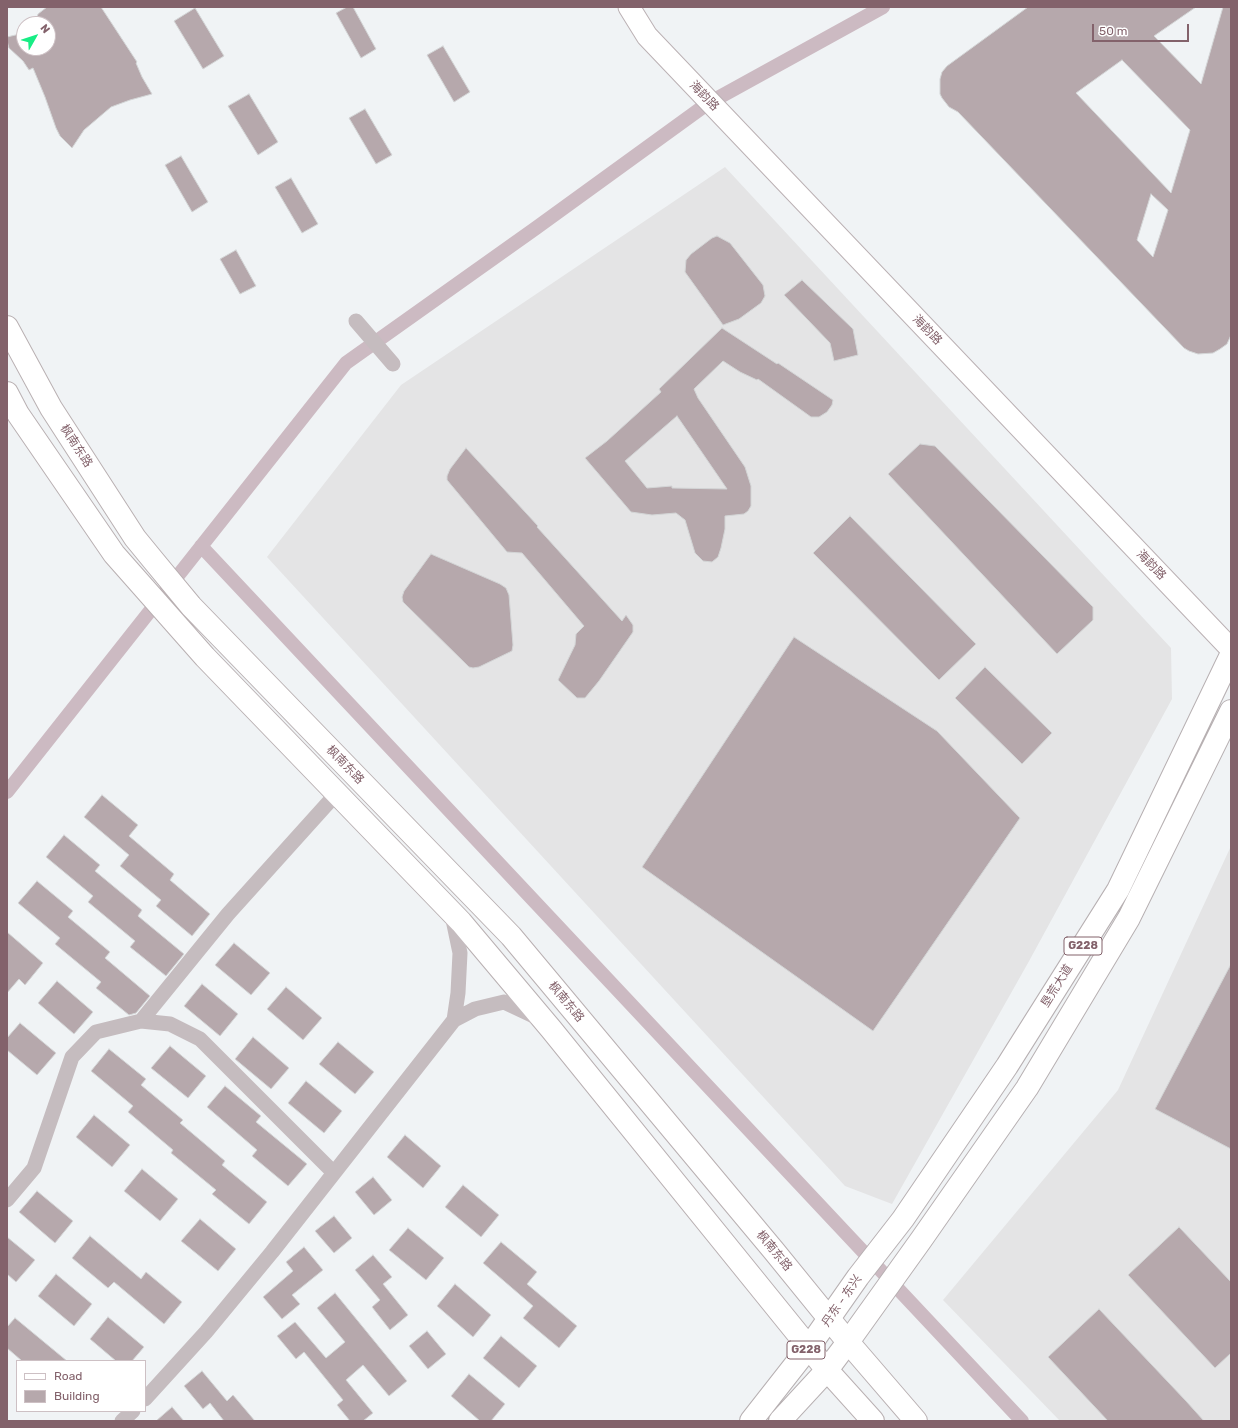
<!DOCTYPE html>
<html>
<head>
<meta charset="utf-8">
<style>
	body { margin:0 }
	#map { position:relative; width:1238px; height:1428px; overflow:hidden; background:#f0f3f5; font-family:Rubik,sans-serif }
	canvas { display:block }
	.frame { position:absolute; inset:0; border:8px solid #83626b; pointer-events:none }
	.legend { position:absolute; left:16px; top:1360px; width:130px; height:52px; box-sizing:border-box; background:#fff; border:1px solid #cdc0c4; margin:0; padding:5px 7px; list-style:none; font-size:12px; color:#83626b }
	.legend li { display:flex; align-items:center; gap:8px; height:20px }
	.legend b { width:20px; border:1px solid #cdc0c4 }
	.north { position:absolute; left:16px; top:16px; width:40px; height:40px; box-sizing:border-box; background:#fff; border:1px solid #cdc0c4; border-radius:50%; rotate:51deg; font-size:11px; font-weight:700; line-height:16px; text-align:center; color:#83626b }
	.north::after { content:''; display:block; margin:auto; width:14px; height:18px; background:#18ed85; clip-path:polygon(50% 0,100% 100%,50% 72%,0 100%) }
	.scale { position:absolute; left:1092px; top:24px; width:97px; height:18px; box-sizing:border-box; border:2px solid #83626b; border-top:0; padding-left:5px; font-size:12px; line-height:14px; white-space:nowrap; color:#83626b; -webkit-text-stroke:3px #fff; paint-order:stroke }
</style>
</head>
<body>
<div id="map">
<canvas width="1238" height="1428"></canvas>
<div class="frame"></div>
<ul class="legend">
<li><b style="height:5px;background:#fff"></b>Road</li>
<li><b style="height:11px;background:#b6a8ac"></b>Building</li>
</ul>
<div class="north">N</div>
<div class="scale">50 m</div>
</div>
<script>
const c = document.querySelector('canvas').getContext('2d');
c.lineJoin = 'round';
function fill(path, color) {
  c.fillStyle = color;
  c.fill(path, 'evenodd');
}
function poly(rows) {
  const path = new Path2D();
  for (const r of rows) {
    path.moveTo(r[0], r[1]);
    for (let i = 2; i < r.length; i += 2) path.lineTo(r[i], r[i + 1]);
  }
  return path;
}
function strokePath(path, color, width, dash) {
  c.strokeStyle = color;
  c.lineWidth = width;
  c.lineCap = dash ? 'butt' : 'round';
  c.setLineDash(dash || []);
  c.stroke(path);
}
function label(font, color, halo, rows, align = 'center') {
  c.font = font + ' Rubik,"Noto Sans SC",sans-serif';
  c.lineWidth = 4;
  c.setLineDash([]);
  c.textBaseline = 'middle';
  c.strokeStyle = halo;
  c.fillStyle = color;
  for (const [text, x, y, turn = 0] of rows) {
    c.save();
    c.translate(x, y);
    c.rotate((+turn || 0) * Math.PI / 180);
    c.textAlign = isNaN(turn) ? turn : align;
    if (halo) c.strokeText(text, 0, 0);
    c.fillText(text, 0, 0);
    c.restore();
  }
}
const built = poly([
	[725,167,1171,648,1172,699,1028,963,892,1204,845,1186,267,557,401,385],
	[1231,846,1231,1421,1060,1421,943,1300,1118,1090]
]);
const canal = poly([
	[201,546,1022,1421],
	[7,792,346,363,536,228,707,104,883,7]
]);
const building = poly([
	[47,7,101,7,137,62,136,63,142,77,152,94,130,100,111,107,84,130,72,148,60,136,56,128,45,97,33,68,29,70,23,61,9,48,7,41,7,37,24,33,24,48,48,48,48,24,35,24,38,14,47,7],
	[347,7,353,7,376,49,361,58,336,13,347,7],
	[1028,7,1196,7,1154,36,1201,84,1223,7,1231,7,1231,335,1227,344,1220,349,1213,353,1198,354,1189,351,1184,348,958,112,949,107,942,98,940,94,940,79,942,72,947,66,1028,7],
	[1122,60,1190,130,1171,193,1076,93,1122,60],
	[1151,194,1168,210,1153,257,1137,240,1151,194],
	[195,8,224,56,203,69,174,21,195,8],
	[443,46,470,92,454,102,427,55,443,46],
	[249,94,278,142,258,155,228,106,249,94],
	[365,109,392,155,376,164,349,118,365,109],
	[181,156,208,202,192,212,165,165,181,156],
	[291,178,318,224,302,233,275,187,291,178],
	[717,236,730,243,763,285,765,296,761,303,739,319,723,325,685,272,686,260,691,254,712,238,717,236],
	[236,250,256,286,240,294,220,259,236,250],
	[802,280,853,329,858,355,834,361,830,343,784,295,802,280],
	[722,328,777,364,778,363,833,400,832,405,827,412,819,417,811,417,758,379,757,380,740,372,723,361,694,389,698,398,745,467,751,486,751,506,748,511,744,514,725,516,725,529,721,548,718,557,712,562,703,561,695,553,685,520,676,513,652,515,631,512,585,458,607,441,661,392,659,389,722,328],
	[677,416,727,489,672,488,672,486,647,488,625,461,677,416],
	[920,444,935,446,1093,607,1093,620,1057,654,888,474,920,444],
	[466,448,538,526,537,527,622,621,626,615,633,625,633,632,599,681,585,698,577,698,558,680,575,645,576,634,584,626,522,553,507,552,447,480,447,476,450,469,466,448],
	[850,516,976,644,939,680,813,553,850,516],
	[431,554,500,584,506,588,509,595,513,645,512,651,479,667,473,668,469,667,403,602,402,597,404,591,431,554],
	[794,637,937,731,1020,818,873,1031,642,867,794,637],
	[985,667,1052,733,1022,764,955,698,985,667],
	[102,795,138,825,129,836,174,874,170,880,210,914,192,936,156,906,161,900,120,866,129,855,84,817,102,795],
	[64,835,100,865,95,871,142,910,138,916,184,954,166,976,130,947,135,941,88,902,93,896,46,857,64,835],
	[37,881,73,911,68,917,110,952,105,958,150,996,136,1013,129,1015,96,988,101,982,55,944,60,938,18,903,37,881],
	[7,932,43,963,25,985,19,979,7,993,7,932],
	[234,943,270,973,251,995,215,965,234,943],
	[1231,964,1231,1149,1155,1109,1231,964],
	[57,981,93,1012,74,1034,38,1003,57,981],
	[202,984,238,1014,220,1036,184,1006,202,984],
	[286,987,322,1018,303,1040,267,1009,286,987],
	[20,1023,56,1053,37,1075,7,1050,7,1038,20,1023],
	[253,1037,289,1068,271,1089,235,1059,253,1037],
	[338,1042,374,1072,355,1094,319,1064,338,1042],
	[170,1046,206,1076,188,1098,151,1068,170,1046],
	[109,1049,146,1079,141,1085,183,1120,180,1123,225,1161,222,1165,267,1202,249,1224,212,1194,216,1190,171,1153,173,1150,128,1112,133,1106,91,1071,109,1049],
	[306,1081,342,1111,324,1133,288,1103,306,1081],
	[225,1086,261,1116,256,1122,307,1164,288,1186,252,1156,257,1150,207,1107,225,1086],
	[94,1115,130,1145,112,1167,76,1137,94,1115],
	[405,1135,441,1166,423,1188,387,1157,405,1135],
	[142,1169,178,1199,160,1221,124,1191,142,1169],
	[373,1177,392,1200,374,1215,355,1192,373,1177],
	[463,1185,499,1215,481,1237,445,1207,463,1185],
	[37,1191,73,1221,55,1243,19,1212,37,1191],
	[334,1216,352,1238,334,1253,315,1231,334,1216],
	[200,1219,236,1249,218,1271,181,1241,200,1219],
	[1179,1227,1231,1282,1231,1353,1215,1368,1128,1275,1179,1227],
	[408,1228,444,1258,426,1280,389,1250,408,1228],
	[90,1236,141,1279,146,1272,182,1302,164,1324,114,1282,108,1288,72,1258,90,1236],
	[7,1237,35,1260,16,1282,7,1274,7,1237],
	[501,1242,537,1272,527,1284,577,1326,559,1348,523,1318,533,1306,483,1263,501,1242],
	[304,1247,323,1270,292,1295,300,1304,282,1319,263,1297,293,1271,286,1262,304,1247],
	[373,1255,392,1277,383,1284,408,1315,390,1330,372,1307,380,1300,355,1270,373,1255],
	[56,1274,92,1304,74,1326,38,1296,56,1274],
	[455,1284,491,1315,473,1337,437,1306,455,1284],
	[335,1293,407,1381,389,1396,363,1365,346,1380,373,1413,363,1421,350,1421,337,1405,343,1400,304,1352,296,1359,277,1336,295,1322,326,1358,345,1342,317,1308,335,1293],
	[1099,1309,1186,1401,1204,1421,1108,1421,1048,1357,1099,1309],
	[108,1317,144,1347,132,1361,116,1361,90,1339,108,1317],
	[15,1318,67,1361,22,1361,7,1348,7,1327,15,1318],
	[427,1331,446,1354,428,1369,409,1346,427,1331],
	[501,1336,537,1366,519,1388,483,1358,501,1336],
	[202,1371,227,1401,233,1395,255,1421,224,1421,210,1403,203,1409,184,1386,202,1371],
	[469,1374,505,1404,491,1421,480,1421,451,1396,469,1374],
	[172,1407,184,1421,156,1421,172,1407]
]);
const minor = poly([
	[356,321,393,364],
	[452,915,460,953,458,993,454,1020,475,1009,504,1002,538,1018],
	[141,1021,170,1024,200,1039,334,1173],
	[7,1200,34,1168,72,1057,96,1032,141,1021,228,914,337,793],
	[145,1399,206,1332,272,1252,454,1020],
	[122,1421,133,1411]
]);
const secondary = poly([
	[629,7,647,36,1231,649]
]);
const primary = poly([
	[7,327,51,408,135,538,153,560,191,606,511,936,774,1251,848,1342,916,1421],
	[7,393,18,414,114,554,205,657,461,922,551,1029,827,1370,873,1421]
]);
const trunk = poly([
	[751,1421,809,1347,858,1277,903,1219,1007,1066,1118,890,1231,655],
	[780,1421,827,1370,848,1342,921,1240,1027,1088,1129,918,1231,711]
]);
const shields = [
	[1083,946,38],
	[806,1350,38]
];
const shieldNames = [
	["G228",1083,946],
	["G228",806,1350]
];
const streetNames = [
	["海韵路",704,96,46],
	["海韵路",927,330,46],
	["枫南东路",76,446,57],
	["海韵路",1151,565,46],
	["枫南东路",345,765,46],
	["垦荒大道",1057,986,-58],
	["枫南东路",566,1002,50],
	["枫南东路",774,1251,50],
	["丹东 - 东兴",842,1301,-55]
];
fill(built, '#e4e4e5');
strokePath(canal, '#ccbac2', 14);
fill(building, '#b6a8ac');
strokePath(building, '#d3d5d6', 1);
strokePath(secondary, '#bbb1b4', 23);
strokePath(primary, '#b9b0b2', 24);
strokePath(trunk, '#b7b0b2', 24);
strokePath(minor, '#c5bcbf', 15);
strokePath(secondary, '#fff', 21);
strokePath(primary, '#fff', 22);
strokePath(trunk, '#fff', 22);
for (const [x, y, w] of shields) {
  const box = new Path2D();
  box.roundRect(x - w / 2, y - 9, w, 18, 3);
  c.fillStyle = '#fff';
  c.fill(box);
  strokePath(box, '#83626b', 1);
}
label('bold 11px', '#83626b', null, shieldNames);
label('12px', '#83626b', '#fff', streetNames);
</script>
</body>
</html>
